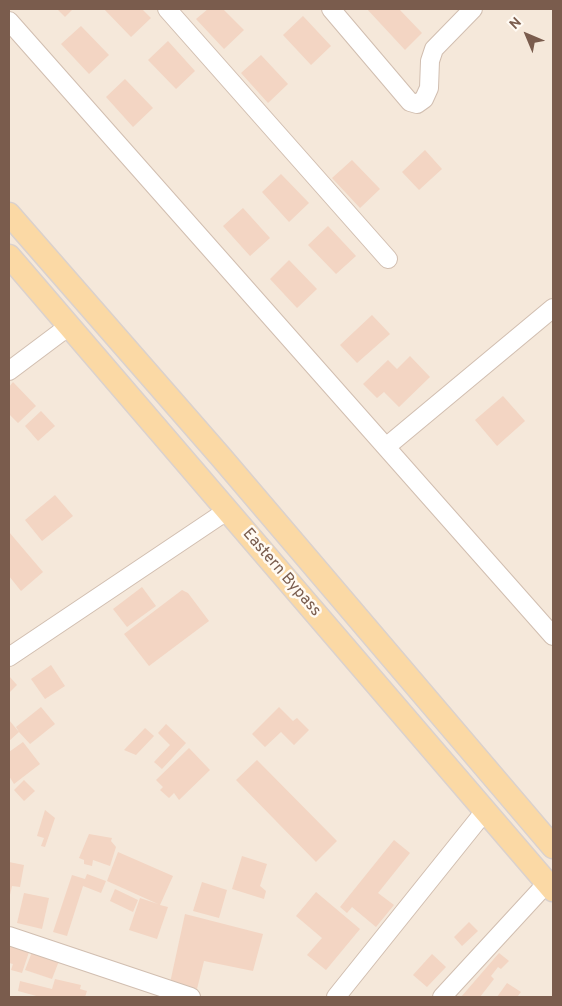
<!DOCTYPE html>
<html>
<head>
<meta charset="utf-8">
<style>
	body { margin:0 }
	#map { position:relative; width:562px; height:1006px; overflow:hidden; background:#fdf6ec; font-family:Overpass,sans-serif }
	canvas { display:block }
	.frame { position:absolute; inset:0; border:10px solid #7a5c4d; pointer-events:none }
	.north { position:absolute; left:502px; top:10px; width:50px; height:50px; -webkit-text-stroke:4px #fffaf3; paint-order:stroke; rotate:315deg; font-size:14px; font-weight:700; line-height:20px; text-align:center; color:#7a5c4d }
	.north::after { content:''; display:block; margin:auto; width:18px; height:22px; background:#7a5c4d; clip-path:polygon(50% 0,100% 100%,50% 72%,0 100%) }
</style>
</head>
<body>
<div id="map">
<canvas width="562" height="1006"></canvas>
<div class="frame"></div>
<div class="north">N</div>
</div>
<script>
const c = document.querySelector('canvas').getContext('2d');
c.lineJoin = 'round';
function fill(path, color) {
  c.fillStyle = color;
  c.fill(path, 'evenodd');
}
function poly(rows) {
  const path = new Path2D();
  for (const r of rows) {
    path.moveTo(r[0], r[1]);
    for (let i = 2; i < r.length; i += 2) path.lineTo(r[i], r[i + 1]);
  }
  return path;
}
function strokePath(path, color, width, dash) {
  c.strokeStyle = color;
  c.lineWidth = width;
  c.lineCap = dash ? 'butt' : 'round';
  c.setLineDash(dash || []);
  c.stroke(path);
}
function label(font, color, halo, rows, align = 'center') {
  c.font = font + ' Overpass,sans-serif';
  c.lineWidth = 5;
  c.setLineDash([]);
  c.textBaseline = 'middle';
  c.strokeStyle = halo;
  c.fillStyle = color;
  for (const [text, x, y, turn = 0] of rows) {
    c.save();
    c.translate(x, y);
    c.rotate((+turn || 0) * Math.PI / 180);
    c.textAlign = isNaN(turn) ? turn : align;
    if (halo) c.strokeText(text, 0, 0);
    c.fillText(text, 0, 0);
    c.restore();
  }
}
const residential = poly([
	[9,9,553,9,553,997,9,997]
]);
const building = poly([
	[57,9,73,9,65,17],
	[104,9,142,9,151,18,131,37],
	[208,9,223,9,244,30,224,49,196,19],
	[367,9,399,9,422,33,405,50],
	[303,16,331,46,311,65,283,35],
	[81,26,109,55,89,74,61,44],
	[168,41,195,71,176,89,148,60],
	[261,55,288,84,268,103,241,73],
	[125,79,153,108,133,127,106,97],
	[425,150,442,169,419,190,402,172],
	[352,160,380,189,360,208,332,178],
	[281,174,309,203,289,222,262,192],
	[243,208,270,238,250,256,223,226],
	[328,226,356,256,336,274,308,245],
	[289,260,317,289,297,308,270,279],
	[372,315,390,334,357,363,340,345],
	[410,356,430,377,399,407,384,392,377,398,363,384,388,360,397,369],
	[13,382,36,406,18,423,9,414,9,387],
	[503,396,525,421,497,446,475,420],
	[41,411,55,426,38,441,25,426],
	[55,495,73,516,42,541,25,520],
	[9,532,43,572,21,591,9,576],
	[142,587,156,606,127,627,113,609],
	[182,590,188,593,209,621,149,666,124,634],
	[51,665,65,686,45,699,31,679],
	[9,676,17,685,9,693],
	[41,707,55,724,30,744,19,732,9,741,9,720,19,732,16,727],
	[279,707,293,721,297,718,309,730,294,745,281,732,265,747,252,734],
	[166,724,186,743,162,769,154,762,170,745,158,733],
	[145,728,154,736,136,755,124,750],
	[23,742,40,764,14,784,9,776,9,752],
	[189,748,210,770,179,800,174,793,169,798,160,790,163,787,156,780],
	[257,760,337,841,316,862,236,780],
	[24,780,35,791,24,801,14,790],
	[45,810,55,818,45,847,41,846,44,838,37,836],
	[89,834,112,838,111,841,116,847,110,866,93,860,92,866,84,864,84,860,79,858],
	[394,840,410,853,378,893,394,905,376,927,352,907,347,913,340,907],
	[118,852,173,876,160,905,168,907,157,939,129,930,140,898,158,904,107,881],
	[242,856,267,864,260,886,266,891,264,899,232,889],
	[9,862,24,865,20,887,12,886,10,895],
	[87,874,106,881,101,893,83,886,67,936,53,932,72,875,85,879],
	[202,882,227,890,219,918,193,911],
	[115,889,138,900,133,912,110,901],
	[316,892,360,929,326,970,307,955,322,938,296,916],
	[24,893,49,898,42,929,17,923],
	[185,914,263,934,253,971,204,961,197,989,170,983],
	[469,922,478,931,462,946,454,937],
	[9,946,29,952,22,973,11,970,13,964,9,963],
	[32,952,59,961,52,979,25,970],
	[499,953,509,961,501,969,498,967,491,976,494,979,480,997,461,997],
	[432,954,446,967,427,987,413,975],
	[55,979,81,985,80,989,87,991,85,997,40,997,18,991,20,981,52,989],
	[507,983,521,992,517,997,497,997]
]);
const minor = poly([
	[167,9,388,259],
	[331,9,410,102,417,104,424,99,429,88,430,61,434,49,473,9],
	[9,21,553,636],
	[9,371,69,326],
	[386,447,553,308],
	[9,657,228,510],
	[9,936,191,997],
	[336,997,485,811],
	[442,997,547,883]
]);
const major = poly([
	[9,214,221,457,553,847],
	[9,256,553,890]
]);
const streetNames = [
	["Eastern Bypass",281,573,49]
];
fill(residential, '#f5e8da');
fill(building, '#f3d5c3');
strokePath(minor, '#d1beb0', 20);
strokePath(major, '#dad1cd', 25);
strokePath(minor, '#fff', 18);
strokePath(major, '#fbd9a5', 22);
label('16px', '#7a5c4d', '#fffaf3', streetNames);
</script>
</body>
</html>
